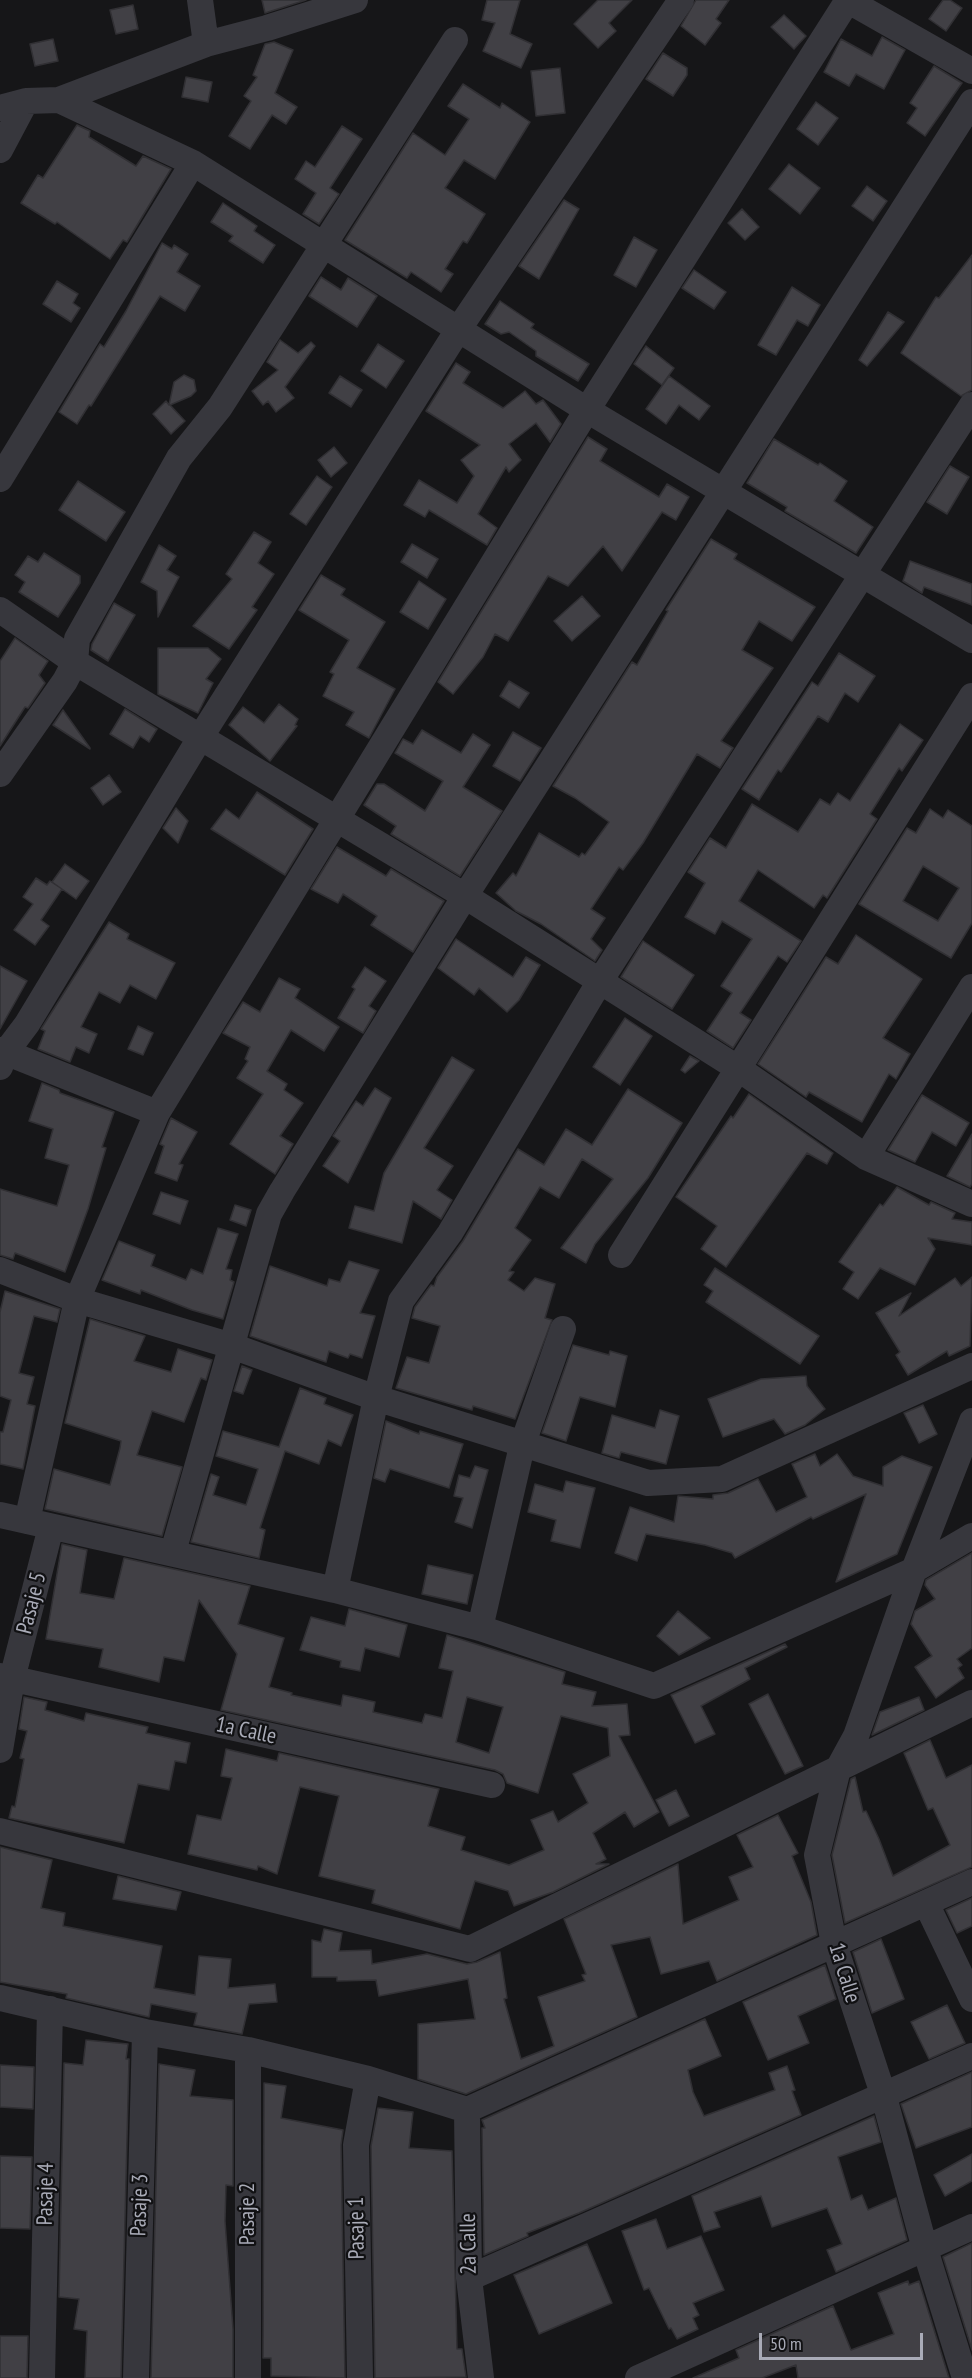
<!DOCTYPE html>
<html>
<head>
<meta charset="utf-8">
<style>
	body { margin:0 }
	#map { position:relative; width:972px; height:2378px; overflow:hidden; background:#161618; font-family:"PT Sans Narrow",sans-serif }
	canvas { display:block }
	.scale { position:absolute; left:759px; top:2333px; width:164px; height:27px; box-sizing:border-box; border:3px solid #a9abb7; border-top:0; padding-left:8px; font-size:18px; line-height:21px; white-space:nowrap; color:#a9abb7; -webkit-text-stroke:4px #111113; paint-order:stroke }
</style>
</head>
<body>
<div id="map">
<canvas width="972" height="2378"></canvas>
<div class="scale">50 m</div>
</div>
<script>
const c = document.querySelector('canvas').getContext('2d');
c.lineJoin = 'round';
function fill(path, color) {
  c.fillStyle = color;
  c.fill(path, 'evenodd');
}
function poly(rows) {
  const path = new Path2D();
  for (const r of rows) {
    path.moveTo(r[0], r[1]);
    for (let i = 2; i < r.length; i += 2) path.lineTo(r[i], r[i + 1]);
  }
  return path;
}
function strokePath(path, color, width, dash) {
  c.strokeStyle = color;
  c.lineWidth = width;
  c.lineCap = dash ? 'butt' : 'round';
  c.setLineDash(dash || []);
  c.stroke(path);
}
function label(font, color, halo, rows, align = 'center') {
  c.font = font + ' "PT Sans Narrow",sans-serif';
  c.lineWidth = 4.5;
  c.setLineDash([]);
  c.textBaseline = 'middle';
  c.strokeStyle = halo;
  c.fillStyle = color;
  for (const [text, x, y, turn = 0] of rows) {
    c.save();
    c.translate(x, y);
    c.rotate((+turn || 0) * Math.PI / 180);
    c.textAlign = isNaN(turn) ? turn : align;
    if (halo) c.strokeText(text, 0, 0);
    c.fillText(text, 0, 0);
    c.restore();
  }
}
const building = poly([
	[262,0,306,0,265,13,262,0],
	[487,0,520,0,510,34,532,44,521,68,483,51,495,23,482,20,487,0],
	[598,0,632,0,609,23,616,31,598,48,574,24,598,0],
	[696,0,729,0,716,19,721,23,705,45,681,26,696,0],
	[943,0,950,0,962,8,946,31,929,19,943,0],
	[133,5,138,29,116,34,110,10,133,5],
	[784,15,806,36,794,49,771,27,784,15],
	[882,37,905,50,884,89,856,74,849,86,824,72,841,39,872,56,882,37],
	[53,39,58,61,35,66,30,44,53,39],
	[274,42,293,50,275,93,297,107,286,124,272,115,250,149,229,136,251,101,244,96,257,77,253,75,265,44,274,42],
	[663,53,687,68,687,75,673,96,646,79,663,53],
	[934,66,962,83,925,136,907,123,917,108,910,103,934,66],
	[560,68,565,113,536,116,531,71,560,68],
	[186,77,212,82,208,102,182,97,186,77],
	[463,84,500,108,502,103,530,122,495,179,464,160,445,188,485,214,467,243,463,241,445,269,453,274,441,292,411,272,407,278,345,240,413,133,445,155,469,119,448,106,463,84],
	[816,102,838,118,818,145,797,129,816,102],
	[77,125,90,131,89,137,136,166,143,156,171,169,127,242,123,240,110,259,57,222,55,224,21,203,38,175,43,178,77,125],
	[342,126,362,139,330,188,339,194,319,224,303,214,316,193,295,179,306,161,315,167,342,126],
	[789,164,820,188,800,214,769,189,789,164],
	[867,186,887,201,873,221,852,206,867,186],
	[564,200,579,209,539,279,519,266,564,200],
	[223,203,257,226,254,231,275,245,263,263,229,241,233,236,211,222,223,203],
	[742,209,759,227,745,240,728,223,742,209],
	[634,237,657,250,636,287,614,275,634,237],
	[162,243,172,249,174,245,188,254,177,272,200,286,185,311,160,296,91,406,89,405,77,424,59,412,100,344,104,347,126,311,162,243],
	[972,255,972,390,961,396,901,353,936,297,939,298,972,255],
	[694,270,726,292,714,309,682,288,694,270],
	[321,277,341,290,348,278,377,296,357,327,309,296,321,277],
	[57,281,78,294,73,303,80,308,71,322,43,304,57,281],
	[792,287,820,305,808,326,797,320,776,355,758,345,792,287],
	[500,301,534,324,531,328,589,364,578,381,536,356,536,351,509,332,501,334,485,324,500,301],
	[888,312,904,322,867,366,859,360,888,312],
	[280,340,298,353,311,342,315,346,285,387,294,398,276,412,268,401,263,405,252,391,278,370,267,362,280,340],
	[378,344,404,361,386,388,361,371,378,344],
	[646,346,674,368,662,385,634,364,646,346],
	[456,363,470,372,463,383,503,408,525,391,536,404,543,400,561,424,550,442,536,423,509,444,521,460,509,472,506,467,478,514,497,528,487,545,429,510,425,517,404,505,419,480,457,503,474,476,461,460,480,445,426,411,456,363],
	[184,375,194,380,196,391,191,396,170,405,185,421,171,434,153,414,166,401,169,405,174,382,184,375],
	[340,376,362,390,351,407,329,393,340,376],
	[669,376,710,406,699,420,679,405,666,424,646,409,669,376],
	[588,437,607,449,600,461,659,497,667,484,689,497,676,520,662,512,622,571,603,546,568,586,548,576,508,641,495,634,483,657,453,694,438,682,588,437],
	[774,439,818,465,820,463,847,481,834,501,873,527,856,553,785,511,787,507,747,483,774,439],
	[334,447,347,463,331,477,318,460,334,447],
	[950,466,969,477,947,514,927,502,950,466],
	[317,476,332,487,306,525,290,514,317,476],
	[78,481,125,512,106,541,59,510,78,481],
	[254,532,271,542,258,563,274,574,252,607,257,610,229,649,193,626,232,579,226,574,254,532],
	[711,539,737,554,734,559,815,607,792,641,759,621,742,650,773,668,721,741,733,748,720,768,697,754,643,843,623,870,619,867,591,909,605,918,591,939,602,950,595,961,541,924,516,911,496,893,513,873,516,876,539,833,579,857,582,853,585,855,609,822,575,798,553,786,632,662,637,665,668,611,666,610,711,539],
	[412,544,438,559,427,578,401,562,412,544],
	[159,545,176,556,167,570,179,577,158,617,157,591,141,582,159,545],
	[44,553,80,576,80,583,58,617,19,592,25,582,15,575,28,556,38,562,44,553],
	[910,561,972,584,972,605,924,587,922,593,903,581,910,561],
	[321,575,345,589,341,595,385,622,357,668,395,689,369,738,346,725,354,712,323,696,334,674,330,672,349,640,299,610,321,575],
	[419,581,446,599,428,629,400,612,419,581],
	[582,596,600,616,572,641,554,621,582,596],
	[114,603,135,615,108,661,91,650,92,644,114,603],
	[15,638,48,661,39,675,45,683,28,708,25,707,0,746,0,661,15,638],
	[158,648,208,648,221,659,206,679,213,683,198,713,158,694,158,648],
	[839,653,875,676,858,702,845,693,828,722,818,716,781,772,778,770,759,800,742,789,812,682,818,686,839,653],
	[509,681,529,693,519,708,500,696,509,681],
	[279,704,298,719,295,725,297,726,270,761,229,725,243,707,264,723,279,704],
	[125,709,157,729,149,742,140,736,133,748,110,734,125,709],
	[63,710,90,748,90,749,53,725,63,710],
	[900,724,923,740,902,771,899,768,870,814,877,819,827,898,823,895,814,908,758,870,739,901,801,941,787,962,778,956,740,1013,751,1020,733,1048,707,1031,732,993,721,986,752,939,722,921,715,934,685,917,705,883,688,872,710,838,726,848,752,804,798,832,820,799,830,805,838,793,850,801,900,724],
	[422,730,461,753,473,734,490,745,463,787,502,811,460,876,391,834,396,826,364,805,377,784,384,784,425,811,443,781,395,753,403,739,413,744,422,730],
	[513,732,541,748,520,781,493,766,513,732],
	[109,775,121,792,103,805,91,788,109,775],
	[257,792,313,829,285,875,211,829,226,809,239,819,257,792],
	[176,808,188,821,178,843,163,828,176,808],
	[930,809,943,818,948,810,972,826,972,923,951,958,859,904,907,828,916,833,930,809],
	[923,866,959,888,938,921,903,901,923,866],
	[337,847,386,876,391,869,444,901,413,952,371,925,377,916,343,894,338,903,311,889,337,847],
	[65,864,89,881,76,899,52,882,65,864],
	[36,878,47,885,50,881,62,889,41,920,49,926,35,945,14,930,33,904,23,897,36,878],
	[109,922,129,934,127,939,175,963,156,999,130,985,120,1003,99,992,81,1027,97,1034,89,1053,76,1047,70,1062,38,1049,45,1031,41,1029,109,922],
	[856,935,922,979,883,1038,910,1054,896,1079,889,1074,862,1122,809,1092,806,1097,758,1064,826,957,838,964,856,935],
	[456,939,513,977,526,957,540,965,519,1000,507,1012,479,988,474,995,438,968,456,939],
	[643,941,694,975,672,1009,621,977,643,941],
	[0,966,27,981,0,1029,0,966],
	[365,967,386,981,369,1006,376,1011,363,1033,338,1018,355,989,352,987,365,967],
	[279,978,300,989,295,998,339,1027,324,1051,291,1030,267,1071,287,1084,284,1090,303,1103,280,1136,293,1144,275,1174,230,1144,263,1094,237,1078,248,1061,245,1059,250,1047,223,1033,243,1002,260,1012,279,978],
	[625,1018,652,1036,620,1085,593,1067,625,1018],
	[138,1026,153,1033,143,1055,128,1049,138,1026],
	[690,1056,699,1061,685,1073,681,1070,690,1056],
	[452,1057,474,1070,424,1148,453,1166,437,1190,452,1200,441,1219,413,1201,402,1243,349,1228,355,1206,374,1211,384,1173,452,1057],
	[42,1083,59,1090,60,1093,114,1112,102,1147,106,1148,88,1209,65,1272,15,1253,13,1259,0,1255,0,1189,57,1206,69,1165,45,1158,53,1129,29,1121,42,1083],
	[375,1088,391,1098,348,1183,323,1166,340,1141,333,1136,356,1101,363,1106,375,1088],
	[628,1089,682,1123,648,1178,595,1244,586,1263,561,1248,613,1179,582,1159,559,1198,540,1187,515,1228,531,1240,509,1271,514,1272,508,1280,524,1291,535,1278,555,1284,545,1318,552,1320,515,1419,473,1406,472,1410,396,1388,407,1357,429,1363,440,1326,412,1318,415,1307,431,1285,434,1286,437,1277,463,1241,518,1149,544,1165,566,1129,592,1145,628,1089],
	[749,1094,833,1153,827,1164,807,1153,726,1267,701,1249,717,1226,676,1197,731,1116,733,1118,749,1094],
	[922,1095,969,1123,956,1146,932,1132,915,1162,888,1150,922,1095],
	[171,1118,197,1132,179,1164,183,1165,177,1181,155,1173,164,1146,160,1144,171,1118],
	[972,1134,972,1184,970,1187,947,1176,972,1134],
	[897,1187,929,1205,931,1202,955,1213,952,1219,972,1222,972,1245,928,1238,935,1249,915,1285,880,1268,858,1299,843,1289,854,1272,839,1262,880,1204,883,1206,897,1187],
	[161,1192,188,1201,180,1224,153,1214,161,1192],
	[235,1205,251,1210,246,1226,230,1220,235,1205],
	[218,1228,238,1234,226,1269,232,1270,230,1280,234,1282,223,1319,192,1310,141,1290,140,1294,102,1280,119,1241,155,1255,151,1266,186,1280,191,1269,203,1274,218,1228],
	[349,1261,379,1270,360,1313,375,1316,362,1358,350,1354,348,1358,329,1351,326,1362,250,1336,270,1266,327,1286,329,1279,340,1282,349,1261],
	[715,1268,819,1336,800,1364,706,1302,713,1291,704,1285,715,1268],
	[972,1277,970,1346,949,1356,947,1351,908,1375,896,1355,900,1352,876,1313,911,1293,899,1316,955,1278,961,1286,972,1277],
	[5,1291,60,1309,57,1322,34,1316,19,1373,34,1377,27,1404,35,1406,23,1469,0,1464,0,1432,3,1432,11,1400,0,1396,0,1312,5,1291],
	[90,1319,145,1336,134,1361,171,1372,178,1349,212,1360,206,1380,201,1378,184,1422,152,1411,137,1455,182,1467,162,1536,45,1509,54,1469,110,1485,120,1448,121,1441,65,1423,90,1319],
	[573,1345,609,1355,610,1351,627,1356,615,1407,580,1397,566,1441,542,1433,573,1345],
	[242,1366,252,1370,243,1394,234,1391,242,1366],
	[806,1376,807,1386,825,1409,805,1425,785,1434,774,1419,723,1437,708,1399,761,1379,806,1376],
	[300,1388,326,1398,324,1404,353,1415,341,1446,328,1440,319,1464,285,1451,260,1528,265,1530,259,1558,191,1542,211,1474,219,1477,213,1495,246,1505,258,1469,216,1456,223,1431,279,1447,300,1388],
	[923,1405,937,1434,919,1443,904,1413,923,1405],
	[660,1410,679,1416,666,1464,621,1452,619,1458,602,1453,612,1415,655,1428,660,1410],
	[386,1421,419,1434,420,1431,463,1444,449,1488,390,1469,385,1482,374,1478,386,1421],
	[815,1454,820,1466,837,1454,853,1476,883,1486,883,1467,902,1456,932,1467,897,1554,836,1582,866,1494,813,1519,811,1517,735,1558,732,1553,705,1545,646,1534,637,1561,615,1553,630,1507,674,1522,678,1496,713,1499,713,1495,728,1493,758,1479,776,1512,807,1497,792,1464,815,1454],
	[475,1466,488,1470,472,1528,455,1522,463,1498,454,1496,459,1475,470,1478,475,1466],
	[566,1481,595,1488,580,1548,551,1541,556,1520,528,1512,535,1484,563,1492,566,1481],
	[62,1544,87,1550,80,1593,114,1599,124,1558,250,1586,238,1624,284,1638,269,1687,292,1693,291,1695,341,1706,343,1695,375,1702,373,1712,422,1723,425,1714,442,1718,453,1671,439,1668,447,1635,565,1672,562,1684,596,1692,592,1706,627,1704,630,1735,619,1736,659,1812,634,1827,625,1812,593,1833,606,1859,596,1864,609,1864,553,1892,514,1906,508,1891,475,1881,460,1929,372,1903,375,1890,319,1876,339,1796,300,1787,277,1874,258,1866,257,1870,188,1854,197,1815,221,1820,232,1778,221,1776,226,1749,277,1761,279,1753,439,1789,428,1826,465,1837,461,1850,509,1865,544,1850,531,1820,553,1811,558,1822,588,1803,573,1774,610,1756,608,1728,561,1716,538,1793,507,1783,503,1774,495,1770,221,1710,237,1654,199,1600,184,1661,164,1657,159,1682,99,1667,103,1649,46,1639,62,1544],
	[467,1697,503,1707,489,1753,456,1742,467,1697],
	[972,1553,972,1648,957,1659,962,1665,958,1668,964,1678,936,1698,915,1667,932,1656,911,1624,915,1611,935,1599,925,1585,926,1580,972,1553],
	[428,1565,473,1575,467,1604,422,1594,428,1565],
	[349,1609,407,1625,399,1657,365,1648,360,1671,340,1667,341,1661,300,1650,311,1617,345,1626,349,1609],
	[678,1611,710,1638,679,1655,657,1636,678,1611],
	[785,1644,787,1647,745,1668,750,1679,701,1706,715,1734,695,1743,671,1695,785,1644],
	[768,1694,803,1766,785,1774,749,1704,768,1694],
	[24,1697,47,1702,45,1710,84,1721,86,1713,148,1727,146,1733,190,1743,186,1763,175,1761,169,1790,138,1784,124,1843,9,1818,12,1806,15,1807,24,1759,20,1758,27,1731,19,1729,24,1697],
	[919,1697,924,1710,872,1735,880,1712,919,1697],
	[930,1740,946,1778,972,1765,972,1867,845,1923,832,1855,851,1779,855,1777,863,1812,866,1811,879,1839,893,1876,950,1845,933,1808,928,1810,904,1753,930,1740],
	[676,1790,689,1816,669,1826,656,1800,676,1790],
	[778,1815,798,1853,792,1856,811,1902,817,1935,717,1981,709,1961,661,1974,650,1937,611,1945,637,2017,466,2094,418,2079,418,2024,475,2019,468,1979,379,1996,376,1980,337,1981,337,1977,312,1977,312,1940,321,1942,324,1929,342,1933,339,1951,371,1950,372,1964,427,1954,467,1964,477,1962,500,1952,507,1998,504,1999,521,2059,554,2046,538,1997,585,1981,582,1975,586,1974,564,1919,678,1864,683,1924,739,1900,729,1877,753,1867,737,1835,778,1815],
	[0,1847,52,1860,41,1908,65,1913,63,1926,162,1946,154,1988,195,1995,199,1956,231,1959,228,1988,275,1984,277,2002,249,2004,242,2034,194,2025,197,2013,151,2004,149,2017,66,1998,67,1994,0,1982,0,1847],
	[118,1876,181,1892,176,1910,113,1899,118,1876],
	[972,1898,972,1926,957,1933,946,1910,972,1898],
	[881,1939,904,1999,872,2013,853,1952,881,1939],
	[825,1965,836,1999,798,2016,809,2043,768,2060,743,2002,825,1965],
	[947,2005,965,2043,929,2059,911,2022,947,2005],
	[705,2019,721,2056,688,2070,693,2092,704,2116,775,2090,769,2073,787,2066,795,2090,792,2091,801,2115,579,2213,527,2233,528,2236,484,2255,482,2128,485,2128,482,2120,705,2019],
	[86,2040,128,2044,126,2059,129,2059,121,2378,85,2378,87,2331,74,2329,79,2299,59,2297,64,2063,83,2065,86,2040],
	[159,2064,195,2070,190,2096,233,2100,233,2186,226,2185,225,2221,233,2329,233,2378,151,2378,159,2064],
	[0,2065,34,2067,33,2109,0,2107,0,2065],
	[972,2072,972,2127,916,2148,901,2104,972,2072],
	[264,2083,286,2086,281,2118,343,2130,341,2145,345,2378,271,2376,271,2358,263,2358,264,2083],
	[378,2108,413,2112,409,2148,452,2151,457,2349,462,2349,466,2377,375,2378,371,2146,378,2108],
	[874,2116,881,2142,838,2157,851,2200,862,2195,868,2210,896,2198,907,2240,836,2272,827,2250,842,2244,827,2208,772,2227,761,2196,714,2212,720,2227,704,2232,692,2196,874,2116],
	[972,2154,972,2181,945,2196,934,2175,972,2154],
	[0,2156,32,2157,30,2229,0,2228,0,2156],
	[656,2219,667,2249,701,2236,724,2290,693,2303,699,2315,693,2318,698,2329,677,2339,671,2328,669,2329,649,2288,644,2290,622,2231,656,2219],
	[972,2243,972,2350,943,2257,972,2243],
	[587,2244,612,2303,539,2334,514,2275,587,2244],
	[908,2281,909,2285,919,2281,949,2378,798,2378,796,2365,762,2378,693,2378,739,2358,736,2350,833,2306,851,2350,894,2334,878,2293,908,2281],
	[0,2336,28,2336,27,2378,0,2378,0,2336]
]);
const street = poly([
	[200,0,206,44],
	[847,0,972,71],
	[59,100,193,163,587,410,972,640],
	[0,108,26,101,59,100,206,44,267,28,355,0],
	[0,150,26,101],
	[0,479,193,163],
	[0,610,75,662,465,896,739,1069,866,1157,972,1204],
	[0,774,65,681,75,662,77,639,179,458,220,407,455,40],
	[0,1050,157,1113],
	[0,1067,6,1052,27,1024,200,738,458,330,681,0],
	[866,1157,972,987],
	[621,1255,972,696],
	[0,1270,77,1300,232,1346,376,1398,648,1483,722,1479,972,1366],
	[0,1515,335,1590,480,1628,654,1686,914,1570,972,1536],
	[27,1521,77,1300,157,1113,587,410,848,0],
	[173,1552,269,1214,282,1191,465,896,972,102],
	[335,1590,376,1398,401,1301,450,1233,600,981,972,405],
	[480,1628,522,1446,563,1329],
	[0,1676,492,1785],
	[0,1750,12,1679,51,1527],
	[0,1831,470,1949,972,1703],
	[926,1903,972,1999],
	[0,1998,145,2032,248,2050,368,2079,467,2110,972,1882],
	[248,2050,248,2378],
	[467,2110,469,2278,481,2378],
	[469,2278,972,2056],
	[42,2378,50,2009],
	[136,2378,145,2032],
	[360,2378,356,2145,368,2079],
	[638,2378,972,2227],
	[965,2378,925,2249,884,2097,834,1944,817,1855,838,1769,856,1736,914,1570,972,1421]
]);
const streetNames = [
	["Pasaje 5",32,1603,-76],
	["1a Calle",246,1731,12],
	["1a Calle",844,1973,73],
	["Pasaje 4",46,2194,-89],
	["Pasaje 3",140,2205,-88],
	["Pasaje 2",248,2214,-90],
	["Pasaje 1",357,2228,-91],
	["2a Calle",469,2244,-91]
];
fill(building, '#414045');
strokePath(building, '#313034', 1.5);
strokePath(street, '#37373d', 26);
label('22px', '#a9abb7', '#111113', streetNames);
</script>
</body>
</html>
